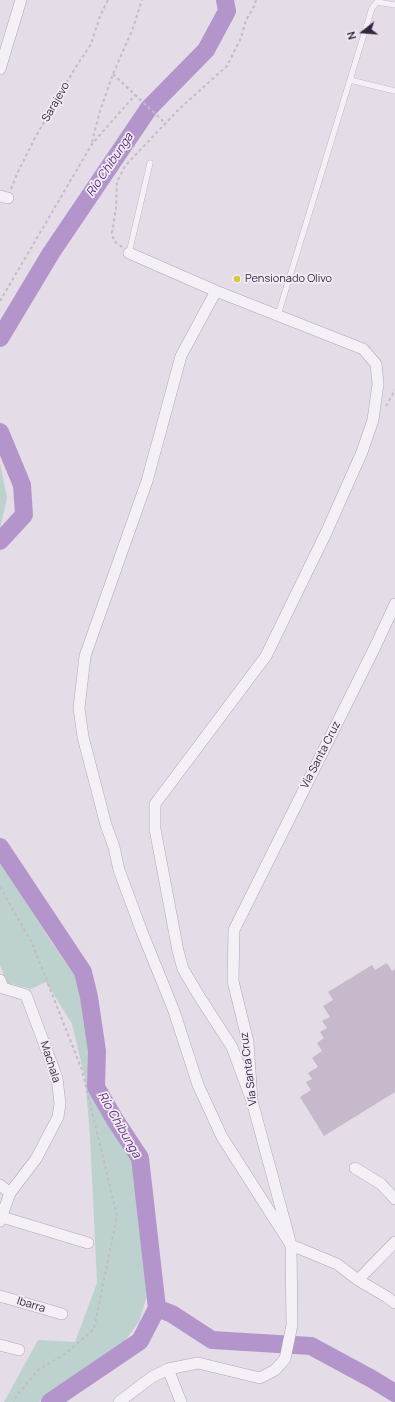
<!DOCTYPE html>
<html>
<head>
<meta charset="utf-8">
<style>
	body { margin:0 }
	#map { position:relative; width:395px; height:1402px; overflow:hidden; background:#e4dde8; font-family:Manrope,sans-serif }
	canvas { display:block }
	.north { position:absolute; left:343px; top:12px; width:40px; height:40px; -webkit-text-stroke:3px #f2ecf5; paint-order:stroke; rotate:253deg; font-size:11px; font-weight:700; line-height:16px; text-align:center; color:#37253f }
	.north::after { content:''; display:block; margin:auto; width:14px; height:18px; background:#37253f; clip-path:polygon(50% 0,100% 100%,50% 72%,0 100%) }
</style>
</head>
<body>
<div id="map">
<canvas width="395" height="1402"></canvas>
<div class="north">N</div>
</div>
<script>
const c = document.querySelector('canvas').getContext('2d');
c.lineJoin = 'round';
function fill(path, color) {
  c.fillStyle = color;
  c.fill(path, 'evenodd');
}
function poly(rows) {
  const path = new Path2D();
  for (const r of rows) {
    path.moveTo(r[0], r[1]);
    for (let i = 2; i < r.length; i += 2) path.lineTo(r[i], r[i + 1]);
  }
  return path;
}
function strokePath(path, color, width, dash) {
  c.strokeStyle = color;
  c.lineWidth = width;
  c.lineCap = dash ? 'butt' : 'round';
  c.setLineDash(dash || []);
  c.stroke(path);
}
function label(font, color, halo, rows, align = 'center') {
  c.font = font + ' Manrope,sans-serif';
  c.lineWidth = 3.5;
  c.setLineDash([]);
  c.textBaseline = 'middle';
  c.strokeStyle = halo;
  c.fillStyle = color;
  for (const [text, x, y, turn = 0] of rows) {
    c.save();
    c.translate(x, y);
    c.rotate((+turn || 0) * Math.PI / 180);
    c.textAlign = isNaN(turn) ? turn : align;
    if (halo) c.strokeText(text, 0, 0);
    c.fillText(text, 0, 0);
    c.restore();
  }
}
const green = poly([
	[0,463,7,498,0,529],
	[0,860,50,940,81,985,88,1031,102,1108,114,1134,135,1166,143,1232,147,1296,139,1322,116,1353,71,1384,39,1402,4,1402,38,1340,75,1342,97,1283,90,1136,85,1078,72,1024,46,982,31,989,7,983,0,965]
]);
const river = poly([
	[0,338,51,253,149,108,206,50,227,11,225,0],
	[0,432,22,485,24,515,0,541],
	[0,847,83,972,89,997,97,1051,96,1087,115,1120,140,1158,157,1308,140,1341,50,1402],
	[157,1308,172,1314,212,1340,311,1346,372,1379,395,1393]
]);
const building = poly([
	[387,963,392,971,395,969,395,1092,324,1136,300,1097,311,1090,306,1082,312,1079,308,1073,318,1067,312,1058,322,1051,317,1043,324,1038,320,1032,327,1028,322,1021,330,1017,323,1006,333,1000,328,992,372,965,375,970]
]);
const path = poly([
	[113,74,165,123],
	[92,142,100,111,113,74,133,28,142,0],
	[11,189,17,174,36,136,74,70,91,44,100,16,108,0],
	[122,247,114,241,112,233,116,208,117,182,125,166,179,109,227,66,241,38,246,20,255,5,256,0],
	[0,301,92,144,135,95],
	[386,406,395,390],
	[0,887,32,943,82,1070,117,1216,94,1329,65,1354,38,1370,16,1397,14,1402]
]);
const lane = poly([
	[350,80,395,91],
	[129,253,150,163],
	[278,315,372,8,377,2,395,5]
]);
const street = poly([
	[0,69,21,0],
	[0,196,8,198],
	[129,253,216,291,363,349,376,364,378,384,373,420,362,452,326,533,266,656,155,804,155,829,178,951,183,969,199,996,232,1047,252,1101],
	[216,291,181,356,147,481,85,656,79,708,83,737,106,825,114,847,119,870,142,932,174,1011,198,1085,222,1137,291,1245,337,1264,358,1280,387,1297,395,1303],
	[0,980,3,988,26,995,57,1078,60,1104,58,1117,36,1159,10,1193,0,1221],
	[355,1168,381,1184,395,1199],
	[0,1185,10,1193],
	[2,1217,88,1243],
	[358,1280,395,1242],
	[0,1296,62,1314],
	[0,1345,19,1350],
	[168,1369,181,1402],
	[119,1402,152,1377,168,1369,198,1363,260,1378,275,1370,285,1359,292,1325,291,1245,252,1101,248,1042,233,981,234,930,376,645,395,604]
]);
const markers = [
	[237,279,4,"#d7c937"]
];
const streetNames = [
	["Sarajevo",56,102,-60],
	["Vía Santa Cruz",321,755,-63],
	["Machala",50,1062,72],
	["Vía Santa Cruz",249,1069,-97],
	["Ibarra",31,1305,17]
];
const poiNames = [
	["Pensionado Olivo",245,279]
];
const waterNames = [
	["Río Chibunga",110,165,-56],
	["Río Chibunga",119,1125,60]
];
fill(green, '#bdd2ce');
strokePath(river, '#b495cb', 18);
fill(building, '#c5b9cb');
strokePath(lane, '#b0a6b5', 6);
strokePath(street, '#b0a6b5', 12);
strokePath(path, '#c3bbc6', 2, [3, 3]);
strokePath(lane, '#f4f0f6', 5.5);
strokePath(street, '#f4f0f6', 11);
for (const [x, y, r, color] of markers) {
  const dot = new Path2D();
  dot.arc(x, y, r, 0, 2 * Math.PI);
  c.fillStyle = color;
  c.fill(dot);
  strokePath(dot, '#f2ecf5', 1.5);
}
label('11px', '#37253f', '#f2ecf5', streetNames);
label('11px', '#37253f', '#f2ecf5', poiNames, 'left');
label('italic 12px', '#5a2d76', '#f2ecf5', waterNames);
</script>
</body>
</html>
